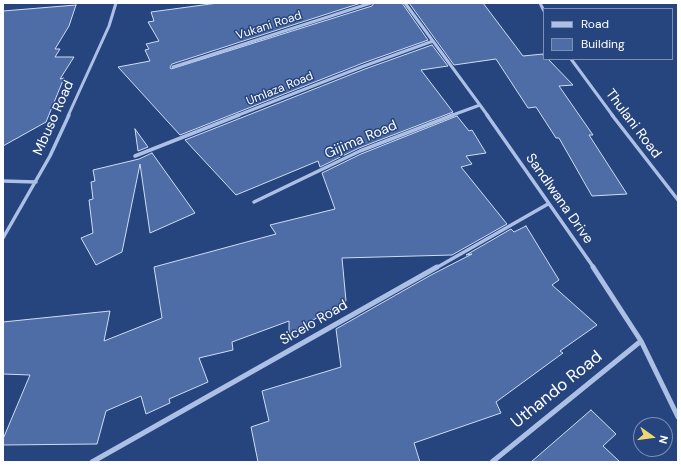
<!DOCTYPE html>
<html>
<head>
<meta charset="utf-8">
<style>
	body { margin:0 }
	#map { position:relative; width:681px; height:465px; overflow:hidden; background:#26447e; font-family:"DM Sans",sans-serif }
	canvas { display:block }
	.frame { position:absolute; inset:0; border:4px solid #fff; pointer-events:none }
	.legend { position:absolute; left:543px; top:8px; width:130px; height:52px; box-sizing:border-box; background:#26447e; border:1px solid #7d8fb2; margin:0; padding:5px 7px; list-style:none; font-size:12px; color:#fff }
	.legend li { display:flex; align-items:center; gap:8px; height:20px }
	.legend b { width:20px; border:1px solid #7d8fb2 }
	.north { position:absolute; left:633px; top:417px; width:40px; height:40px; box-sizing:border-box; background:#26447e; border:1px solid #7d8fb2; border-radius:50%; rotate:104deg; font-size:11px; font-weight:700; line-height:16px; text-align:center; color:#fff }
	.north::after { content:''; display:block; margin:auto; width:14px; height:18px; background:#eed671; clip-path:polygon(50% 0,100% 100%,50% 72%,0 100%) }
</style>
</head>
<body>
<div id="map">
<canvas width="681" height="465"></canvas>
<div class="frame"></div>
<ul class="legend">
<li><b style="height:5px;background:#acc0e5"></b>Road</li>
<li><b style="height:11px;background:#4e6da7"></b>Building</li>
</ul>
<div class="north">N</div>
</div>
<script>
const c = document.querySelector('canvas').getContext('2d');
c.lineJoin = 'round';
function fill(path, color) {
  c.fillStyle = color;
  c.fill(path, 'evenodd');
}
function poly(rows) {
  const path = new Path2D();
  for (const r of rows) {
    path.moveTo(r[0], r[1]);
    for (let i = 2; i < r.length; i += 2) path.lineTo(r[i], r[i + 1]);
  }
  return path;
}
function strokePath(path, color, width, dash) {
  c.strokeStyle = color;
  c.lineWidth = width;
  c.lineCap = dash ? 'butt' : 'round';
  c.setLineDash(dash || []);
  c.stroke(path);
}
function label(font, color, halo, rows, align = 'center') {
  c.font = font + ' "DM Sans",sans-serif';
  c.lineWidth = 3;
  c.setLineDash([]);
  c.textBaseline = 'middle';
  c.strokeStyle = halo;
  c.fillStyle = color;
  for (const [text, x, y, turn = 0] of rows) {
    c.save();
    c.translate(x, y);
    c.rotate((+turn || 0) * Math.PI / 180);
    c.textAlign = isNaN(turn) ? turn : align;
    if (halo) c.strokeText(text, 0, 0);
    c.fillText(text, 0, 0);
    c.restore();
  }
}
const building = poly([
	[218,3,361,3,172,64,170,67,171,69,372,6,374,3,402,3,428,40,363,63,180,135,118,67,150,61,145,50,149,49,146,44,159,41,148,22,154,21,151,12,218,3],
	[409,3,483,3,523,56,543,54,544,59,548,59,573,85,559,86,593,135,589,135,627,194,592,196,559,138,556,138,536,107,528,108,496,59,454,65,409,3],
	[76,5,69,26,55,49,60,49,55,57,74,57,60,79,64,78,46,122,3,146,3,11,76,5],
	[432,45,448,66,421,70,453,112,359,148,320,167,318,161,236,195,185,140,365,69,432,45],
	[457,116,469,131,472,130,486,153,466,156,472,164,461,167,507,224,452,255,342,258,346,301,289,334,289,321,232,342,233,350,199,358,208,382,169,399,170,403,146,414,141,396,106,411,97,444,3,445,3,439,30,375,3,374,3,322,110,311,104,341,162,318,154,267,276,234,270,225,335,209,322,173,361,154,457,116],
	[135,129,148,147,138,151,135,129],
	[152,153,195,213,150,233,140,164,122,252,96,265,81,238,93,233,89,200,93,199,91,182,95,181,93,170,139,159,152,153],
	[526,226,559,280,552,285,597,325,560,351,563,353,496,402,501,413,414,443,420,462,258,462,251,427,269,421,262,391,341,367,336,329,431,275,472,254,466,255,511,229,514,232,526,226],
	[591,410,616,434,603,446,620,462,531,462,591,410]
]);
const minorFar2 = poly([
	[405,3,488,116],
	[540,3,544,11],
	[571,59,613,116],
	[173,67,371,3],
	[68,116,109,26,116,3],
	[236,116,364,66,433,41],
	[450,116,480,105]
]);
const minorFar1 = poly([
	[487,115,594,268],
	[612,115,678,200],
	[135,156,239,115],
	[3,181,36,182],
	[254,202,360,151,453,115],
	[3,238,50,156,69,115],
	[436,268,548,204]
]);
const minor = poly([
	[593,267,641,341,678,417],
	[92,462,437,267],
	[492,462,641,341]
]);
const farStreetnames = [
	["Vukani Road",269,26,-18],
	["Umlaza Road",280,89,-22]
];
const streetNames = [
	["Mbuso Road",54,118,-66],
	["Thulani Road",633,124,53],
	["Gijima Road",361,140,-23],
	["Sandlwana Drive",559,199,55],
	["Sicelo Road",314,323,-30]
];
const nearStreetnames = [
	["Uthando Road",557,390,-39]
];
fill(building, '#4e6da7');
strokePath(building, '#cfdcf4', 1);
strokePath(minorFar2, '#acc0e5', 3);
strokePath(minorFar1, '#acc0e5', 3.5);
strokePath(minor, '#acc0e5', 5);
label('12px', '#fff', '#26447e', farStreetnames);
label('14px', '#fff', '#26447e', streetNames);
label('17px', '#fff', '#26447e', nearStreetnames);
</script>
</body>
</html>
